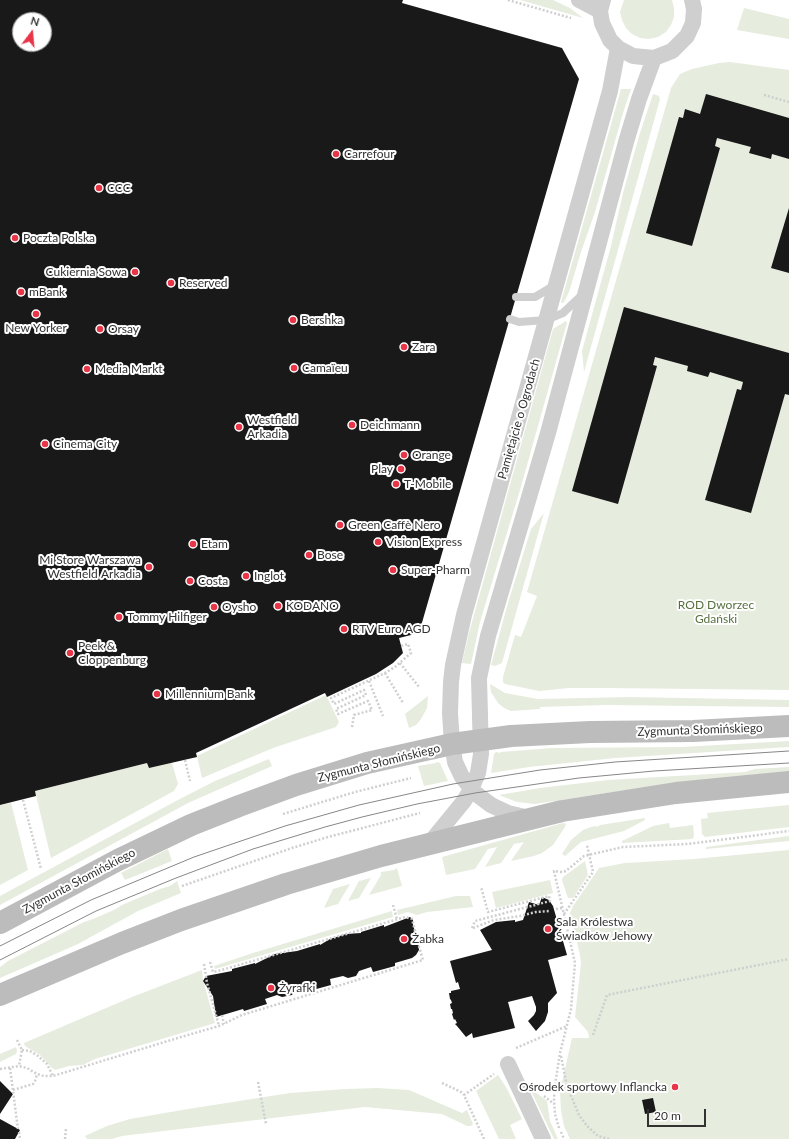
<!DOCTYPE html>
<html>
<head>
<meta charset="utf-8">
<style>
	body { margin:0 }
	#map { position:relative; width:789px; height:1139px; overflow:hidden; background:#fff; font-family:Lato,sans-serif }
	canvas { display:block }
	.north { position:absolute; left:12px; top:12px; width:40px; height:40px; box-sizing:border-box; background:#fff; border:1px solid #adadad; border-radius:50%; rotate:16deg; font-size:11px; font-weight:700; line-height:16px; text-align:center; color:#323232 }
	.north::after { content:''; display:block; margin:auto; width:14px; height:18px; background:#e83547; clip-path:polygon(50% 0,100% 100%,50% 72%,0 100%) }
	.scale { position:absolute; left:647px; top:1109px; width:59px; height:18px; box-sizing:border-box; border:2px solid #323232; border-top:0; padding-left:5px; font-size:12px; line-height:14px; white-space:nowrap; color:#323232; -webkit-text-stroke:3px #fff; paint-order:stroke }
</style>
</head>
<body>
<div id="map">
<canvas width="789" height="1139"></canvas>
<div class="north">N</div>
<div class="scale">20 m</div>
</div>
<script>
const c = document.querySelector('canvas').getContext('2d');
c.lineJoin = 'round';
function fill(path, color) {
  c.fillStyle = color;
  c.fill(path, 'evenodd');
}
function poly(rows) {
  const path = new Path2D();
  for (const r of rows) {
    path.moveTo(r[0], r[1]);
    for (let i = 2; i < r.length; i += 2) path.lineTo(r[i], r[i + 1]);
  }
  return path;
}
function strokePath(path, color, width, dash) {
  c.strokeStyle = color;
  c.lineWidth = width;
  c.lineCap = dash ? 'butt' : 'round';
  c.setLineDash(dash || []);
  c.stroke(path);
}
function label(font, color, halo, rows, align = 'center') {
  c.font = font + ' Lato,sans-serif';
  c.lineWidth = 4;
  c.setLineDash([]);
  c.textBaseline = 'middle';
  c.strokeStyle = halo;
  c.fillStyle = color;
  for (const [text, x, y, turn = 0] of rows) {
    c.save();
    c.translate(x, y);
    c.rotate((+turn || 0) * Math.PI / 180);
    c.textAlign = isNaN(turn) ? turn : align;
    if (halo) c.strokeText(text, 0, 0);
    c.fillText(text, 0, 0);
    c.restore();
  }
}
const green = poly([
	[520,0,553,0,570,8,583,18],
	[624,0,672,0,674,8,674,17,671,25,666,32,658,37,649,39,640,38,632,34,626,28,622,20,620,12],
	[744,8,789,19,789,39,737,30],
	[730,62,789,70,789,690,607,688,569,688,539,691,505,684,503,682,503,677,515,635,521,637,537,596,527,592,671,88,680,74,692,69,719,63],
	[621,89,631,89,623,113,595,212,581,252,569,292,564,302,562,303,561,302],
	[653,94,659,96,660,99,584,372,582,351,611,246,623,193,640,133],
	[566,321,567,323,520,490,480,622,471,664,462,663,469,633,553,329],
	[545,509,502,663,495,666,491,665,508,603,531,529,544,513],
	[490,684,505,693,538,699,629,697,789,700,789,707,606,705,540,707,540,709,511,711,504,708,498,703,491,692],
	[326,695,339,722,336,727,273,748,202,778,197,756],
	[428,696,427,708,421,719,416,725,409,728,405,714],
	[789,741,789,747,615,758,529,767,491,773,494,754,496,752,500,753,501,752,551,748,682,747],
	[269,759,272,766,188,803,0,905,0,896,176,801,215,781],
	[437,762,440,763,448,781,424,786,418,766,436,763],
	[147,763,172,763,178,784,174,791,51,858,35,791],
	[789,767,789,771,647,787,535,804,517,802,499,795,540,788,608,780,745,772,755,769],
	[11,803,28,870,0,885,0,805],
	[789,805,789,827,705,837,702,834,701,819,708,818,707,813],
	[645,818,645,820,624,831,581,842,565,856,562,854,571,840,583,830,591,827,596,826,597,827,600,825],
	[563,823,566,824,565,827,553,845,542,853,534,856,511,861,524,842,514,844,501,863,485,867,497,847,488,849,475,869,446,875,442,857],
	[669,823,670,828,693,825,694,835,693,839,622,843,622,841,653,826],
	[789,836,789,841,706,849,706,847],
	[168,849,172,861,125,880,121,873],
	[789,850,789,1139,570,1139,564,1126,561,1111,560,1091,572,1038,589,1038,588,1032,575,1017,581,963,580,955,570,913,573,906,599,868,625,863,694,859],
	[585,861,588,875,573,898,568,898,562,880,563,877],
	[397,868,402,886,369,895,381,875,381,872,394,870],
	[371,878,359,898,348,901,359,881],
	[550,880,553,893,496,908,492,892],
	[177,881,181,893,138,911,78,944,0,978,0,967,8,961,84,922,93,919,114,910,122,905,160,889,170,886],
	[350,884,338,904,324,908,333,889],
	[456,896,470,896,473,907,427,912,417,915,408,912,398,915,397,910],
	[392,911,393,917,215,969,214,966,253,953],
	[202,970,203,980,215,1023,95,1059,83,1065,69,1066,55,1070,52,1068,40,1055,25,1046,24,1043,132,997],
	[16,1047,17,1051,16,1054,0,1062,0,1054],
	[498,1075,506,1087,522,1119,510,1125,516,1139,499,1139,476,1091],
	[377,1088,409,1090,462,1113,467,1110,473,1124,471,1126,467,1126,442,1114,365,1107,122,1136,112,1139,87,1139,85,1136,107,1126,130,1119,188,1109,290,1093,345,1089],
	[534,1091,547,1101,550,1121,558,1139,554,1139,532,1093]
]);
const building = poly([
	[0,0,403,0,402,3,562,48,579,79,419,633,399,638,403,653,393,663,376,674,327,697,325,693,196,753,197,757,149,768,147,763,35,791,36,796,0,805],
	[20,20,44,20,44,44,20,44],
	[706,94,789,118,789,159,772,154,771,159,749,153,751,147,717,138,715,146,720,148,692,246,646,233,679,117,683,118,685,109,700,114],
	[789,208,789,273,771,268],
	[624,307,789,353,789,395,785,394,751,513,705,500,737,389,741,390,743,382,710,372,708,377,687,371,688,366,655,357,653,365,657,366,618,504,572,491],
	[542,897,549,900,553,906,567,955,548,960,557,993,548,1003,548,1012,545,1021,536,1031,528,1021,534,1015,536,1011,536,1007,532,996,508,1002,515,1028,473,1038,472,1033,466,1037,457,1026,455,1024,457,1023,455,1019,454,1020,452,1014,453,1013,452,1009,451,1009,450,1004,452,1003,451,1000,450,999,449,993,451,993,451,991,460,989,458,982,456,983,450,961,492,950,480,930,496,922,515,920,515,922,523,920,529,902,539,905],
	[410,917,413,920,413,925,418,941,419,950,416,955,412,958,395,963,395,966,373,972,371,967,359,971,356,976,348,978,343,976,330,979,331,985,309,991,307,986,295,990,292,995,282,997,277,995,265,999,267,1004,244,1011,243,1009,216,1017,213,996,203,981,206,976,232,971,232,969,255,963,255,964,275,954,297,951,320,944,320,945,330,939,346,934,361,933,361,932,384,925,384,927],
	[0,1081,13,1094,0,1114],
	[653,1098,656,1112,645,1114,642,1100],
	[0,1119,20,1130,15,1139,0,1139]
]);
const path = poly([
	[508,0,571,18],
	[764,95,789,102],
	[400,663,419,687],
	[385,673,403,703],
	[369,681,383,716],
	[352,727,354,715,372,710,368,701,338,714,336,709,366,695,364,690,334,704,331,698,385,673,395,667,411,653,408,644,401,646],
	[185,760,190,781],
	[23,800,41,869],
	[283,814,355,792,411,778],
	[182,886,292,848,328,837,420,813],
	[393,905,397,919],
	[556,909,562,908],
	[564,914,593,872,587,845],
	[472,928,475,921,550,901,549,896,488,912,481,887],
	[473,928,494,920,520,916,536,912,550,911],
	[210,962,213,972,218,971,405,917,412,919,418,943],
	[204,964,207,983,219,1026],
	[222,1015,224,1024],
	[593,1035,607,995,789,959],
	[17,1040,22,1050,19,1066],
	[516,1048,567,1026],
	[22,1050,30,1051,38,1056,47,1064,53,1076],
	[561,1056,567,1086,579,1115,587,1126,598,1136,609,1139],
	[10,1068,18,1129],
	[0,1069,19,1066,27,1068,37,1074,44,1076,53,1076,181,1037,219,1026,242,1015,423,960,418,943,424,941],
	[258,1082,266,1124],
	[442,1083,461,1092,464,1095],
	[13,1090,33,1084,35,1081,37,1074],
	[544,1096,554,1104],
	[559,1128,555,1114,554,1099,555,1085,560,1053,571,1009,575,963,554,871,563,872,566,871,584,856,623,847,688,844,789,831],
	[19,1132,20,1139],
	[561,1132,564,1139],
	[65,1139,66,1128],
	[484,1139,464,1095,494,1074]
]);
const service = poly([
	[516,297,535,297,555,285],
	[510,319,519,322,546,320,563,313,582,295]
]);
const minor = poly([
	[579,0,600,11],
	[603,0,600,11,602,23,610,40,618,48,633,56,654,58,672,51,687,36,693,23,694,9,692,0],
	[529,818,508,813,491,805,475,793,462,777,455,762,452,744,450,713,451,682,453,665,464,615,610,91,618,48],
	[428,845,464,801,471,789,478,773,481,754,479,678,488,636,548,433,626,142,639,99,654,58],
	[508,1064,543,1139]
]);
const secondary = poly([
	[0,923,118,860,191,825,239,806,296,785,367,763,452,744,511,736,590,732,693,731,789,726],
	[0,995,122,943,181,920,286,884,381,856,562,811,676,793,789,782]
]);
const tram = poly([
	[0,946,91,900,194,857,285,826,359,805,453,784,540,770,615,762,789,751],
	[0,960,96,911,176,878,253,849,325,827,362,817,417,804,475,793,579,778,654,771,789,763]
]);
const markers = [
	[336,154,4,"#e83547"],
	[99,188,4,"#e83547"],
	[15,238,4,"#e83547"],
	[135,272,4,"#e83547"],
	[171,283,4,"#e83547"],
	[21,292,4,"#e83547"],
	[36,314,4,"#e83547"],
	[293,320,4,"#e83547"],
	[100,329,4,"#e83547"],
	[404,347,4,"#e83547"],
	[294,368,4,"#e83547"],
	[87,369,4,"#e83547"],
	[352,425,4,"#e83547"],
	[239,427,4,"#e83547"],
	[45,444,4,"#e83547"],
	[404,455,4,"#e83547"],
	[401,469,4,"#e83547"],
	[396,484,4,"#e83547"],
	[340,525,4,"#e83547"],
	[378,542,4,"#e83547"],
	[193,544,4,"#e83547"],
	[309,555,4,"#e83547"],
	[149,567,4,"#e83547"],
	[393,570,4,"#e83547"],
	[246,576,4,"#e83547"],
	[190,581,4,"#e83547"],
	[278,606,4,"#e83547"],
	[214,607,4,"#e83547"],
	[119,617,4,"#e83547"],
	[344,629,4,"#e83547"],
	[70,653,4,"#e83547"],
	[157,694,4,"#e83547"],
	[548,929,4,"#e83547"],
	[404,939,4,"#e83547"],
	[271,988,4,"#e83547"],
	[675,1087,4,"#e83547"]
];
const poiNames = [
	["Carrefour",344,154],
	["CCC",107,188],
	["Poczta Polska",23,238],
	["Cukiernia Sowa",127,272,"right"],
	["Reserved",179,283],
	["mBank",29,292],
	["Bershka",301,320],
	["New Yorker",36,328,"center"],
	["Orsay",108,329],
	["Zara",412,347],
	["Camaïeu",302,368],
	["Media Markt",95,369],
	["Westfield",247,420],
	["Arkadia",247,434],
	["Deichmann",360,425],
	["Cinema City",53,444],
	["Orange",412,455],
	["Play",393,469,"right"],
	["T-Mobile",404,484],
	["Green Caffè Nero",348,525],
	["Vision Express",386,542],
	["Etam",201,544],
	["Bose",317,555],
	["Mi Store Warszawa",141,560,"right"],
	["Westfield Arkadia",141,574,"right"],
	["Super-Pharm",401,570],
	["Inglot",254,576],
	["Costa",198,581],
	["KODANO",286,606],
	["Oysho",222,607],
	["Tommy Hilfiger",127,617],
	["RTV Euro AGD",352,629],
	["Peek &",78,646],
	["Cloppenburg",78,660],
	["Millennium Bank",165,694],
	["Sala Królestwa",556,922],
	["Świadków Jehowy",556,936],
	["Żabka",412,939],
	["Żyrafki",279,988],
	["Ośrodek sportowy Inflancka",667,1087,"right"]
];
const streetNames = [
	["Pamiętajcie o Ogrodach",519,419,-74],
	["Zygmunta Słomińskiego",700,730,-2],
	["Zygmunta Słomińskiego",379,763,-14],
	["Zygmunta Słomińskiego",79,881,-28]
];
const parkNames = [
	["ROD Dworzec",716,605],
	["Gdański",716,619]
];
fill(green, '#e6ecde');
fill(building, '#191919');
strokePath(path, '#cfcfcf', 2.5, [2, 2]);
strokePath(service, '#cfcfcf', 8);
strokePath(minor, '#cfcfcf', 16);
strokePath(secondary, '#bcbcbc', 22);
strokePath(tram, '#878787', 1);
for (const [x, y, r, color] of markers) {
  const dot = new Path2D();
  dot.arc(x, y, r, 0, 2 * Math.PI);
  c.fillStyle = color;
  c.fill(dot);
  strokePath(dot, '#fff', 1.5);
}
label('12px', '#323232', '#fff', poiNames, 'left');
label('12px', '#323232', '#fff', streetNames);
label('12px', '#56703e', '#fff', parkNames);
</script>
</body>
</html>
